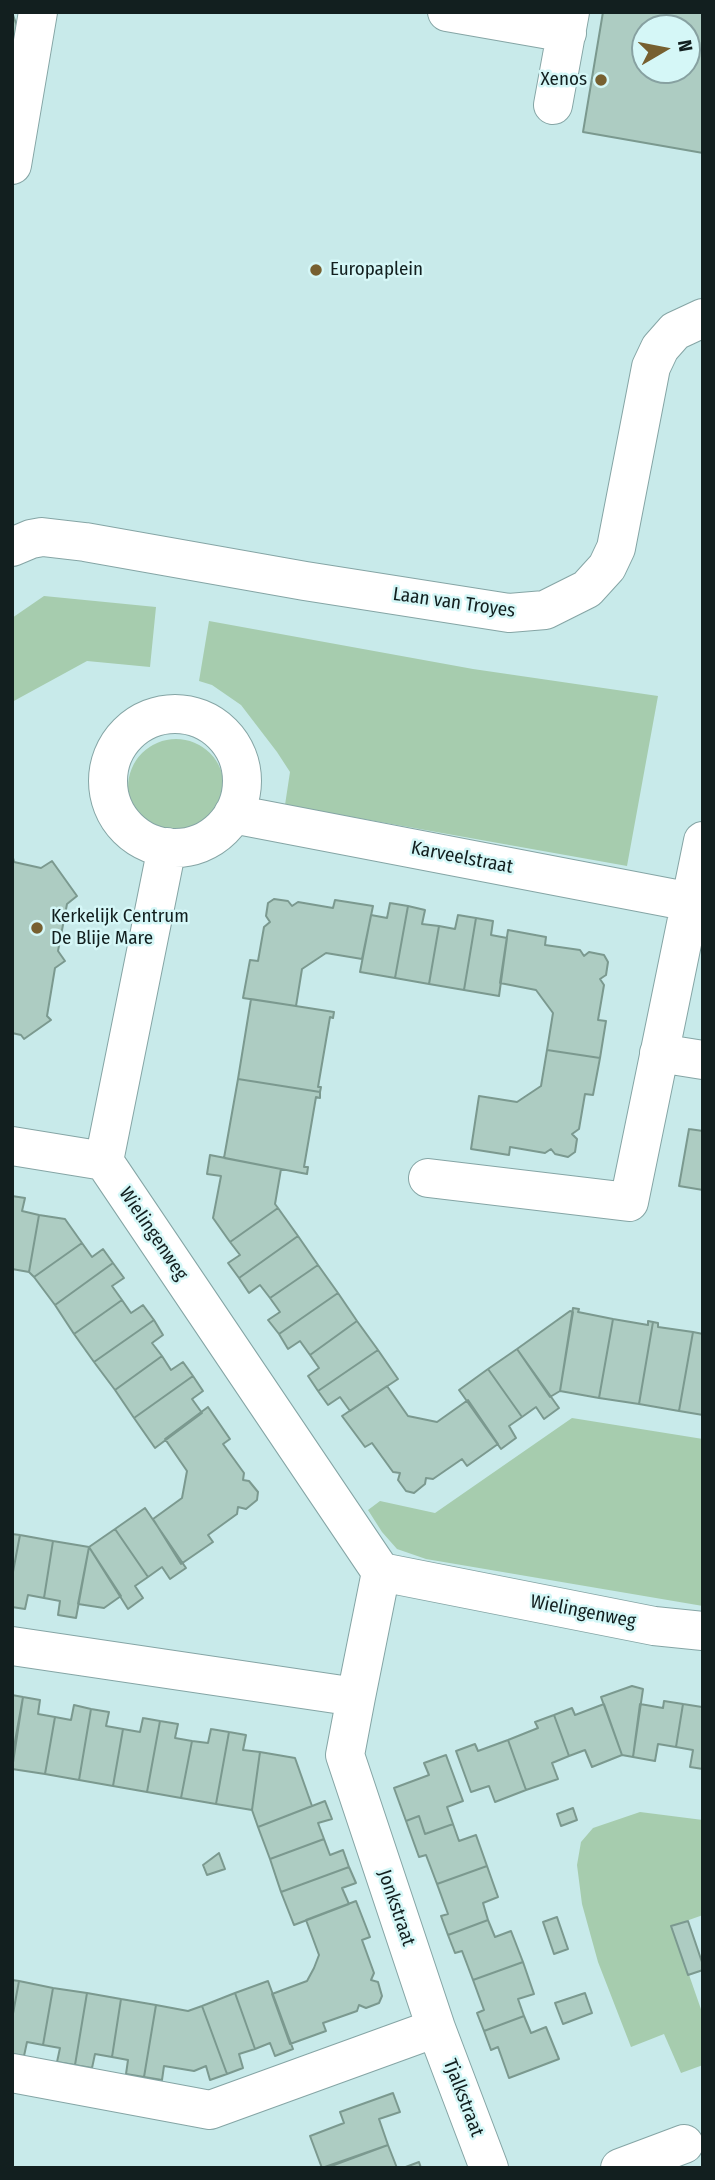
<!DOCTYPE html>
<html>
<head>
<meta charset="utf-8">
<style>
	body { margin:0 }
	#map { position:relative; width:715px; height:2180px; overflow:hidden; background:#c8eaea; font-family:"Fira Sans Condensed",sans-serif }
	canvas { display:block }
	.frame { position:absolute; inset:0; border:14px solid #121f1f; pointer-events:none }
	.north { position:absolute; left:631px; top:14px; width:70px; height:70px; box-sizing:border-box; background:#d5f7f7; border:2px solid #87a1a1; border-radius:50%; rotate:80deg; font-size:19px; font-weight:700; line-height:28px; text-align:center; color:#121f1f }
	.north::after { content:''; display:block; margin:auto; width:24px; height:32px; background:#776030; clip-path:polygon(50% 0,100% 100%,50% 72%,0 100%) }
</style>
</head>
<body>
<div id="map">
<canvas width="715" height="2180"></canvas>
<div class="frame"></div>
<div class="north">N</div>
</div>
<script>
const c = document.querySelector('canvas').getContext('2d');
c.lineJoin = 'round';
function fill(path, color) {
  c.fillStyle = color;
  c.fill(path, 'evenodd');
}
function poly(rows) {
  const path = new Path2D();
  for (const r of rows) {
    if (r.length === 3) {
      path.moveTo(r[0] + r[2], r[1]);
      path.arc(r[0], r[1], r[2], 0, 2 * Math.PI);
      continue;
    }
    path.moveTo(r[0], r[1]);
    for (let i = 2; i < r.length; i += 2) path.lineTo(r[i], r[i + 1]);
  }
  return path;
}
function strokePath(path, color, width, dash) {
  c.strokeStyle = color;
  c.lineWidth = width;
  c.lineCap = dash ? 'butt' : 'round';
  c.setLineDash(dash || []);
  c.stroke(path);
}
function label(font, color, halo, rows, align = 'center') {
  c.font = font + ' "Fira Sans Condensed",sans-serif';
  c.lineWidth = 5;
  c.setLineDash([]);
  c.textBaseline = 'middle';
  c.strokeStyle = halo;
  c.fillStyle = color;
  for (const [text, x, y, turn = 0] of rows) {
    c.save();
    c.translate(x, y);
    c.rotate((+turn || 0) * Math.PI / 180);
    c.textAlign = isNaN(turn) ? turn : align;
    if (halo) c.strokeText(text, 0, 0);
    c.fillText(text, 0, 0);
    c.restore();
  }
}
const green = poly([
	[44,596,156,607,150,667,87,661,12,702,12,618],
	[209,621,473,669,658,696,627,866,285,805,290,772,277,752,241,705,212,685,199,681],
	[176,787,48],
	[572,1418,703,1439,703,1606,426,1559,397,1549,382,1532,368,1510,380,1501,435,1513],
	[640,1812,703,1820,703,1915,672,1926,703,2015,703,2065,681,2073,664,2034,631,2047,598,1962,582,1904,577,1865,581,1842,593,1828]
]);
const building = poly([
	[12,12,18,29,12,62,12,12],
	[603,12,703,12,703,153,583,132,603,12],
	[645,28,687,28,687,70,645,70,645,28],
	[12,854,14,862,41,868,52,861,77,896,67,904,58,951,65,961,55,968,47,1016,51,1020,24,1039,21,1035,12,1033,12,854],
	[274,899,288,901,292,906,298,902,333,908,335,900,373,906,362,959,326,953,302,969,296,1006,243,998,250,960,258,961,264,927,270,922,266,916,268,903,274,899],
	[390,903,408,906,395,978,360,972,371,915,387,918,390,903],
	[408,906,425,910,422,924,439,926,429,984,395,978,408,906],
	[458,915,476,918,464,990,429,984,439,926,455,929,458,915],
	[476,918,493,921,491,935,507,938,499,996,464,990,476,918],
	[508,930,546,937,545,945,580,950,584,956,589,952,604,955,608,962,606,975,600,979,604,985,598,1020,606,1021,600,1058,547,1050,553,1013,536,990,500,983,508,930],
	[251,999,334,1012,333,1018,330,1017,318,1087,321,1087,320,1092,238,1079,251,999],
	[547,1050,600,1058,593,1095,585,1094,579,1129,572,1134,577,1139,575,1152,568,1157,555,1154,551,1149,545,1153,510,1147,509,1155,471,1149,479,1096,517,1102,541,1086,547,1050],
	[238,1079,320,1092,320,1098,316,1097,304,1167,308,1167,307,1174,224,1158,238,1079],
	[689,1129,703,1131,703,1190,679,1186,689,1129],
	[210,1155,281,1169,275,1204,278,1208,230,1242,213,1218,221,1176,207,1174,210,1155],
	[12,1196,25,1198,22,1211,39,1215,29,1272,12,1269,12,1196],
	[278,1208,298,1236,239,1278,228,1263,240,1255,230,1242,278,1208],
	[39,1215,65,1219,82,1243,34,1277,29,1272,39,1215],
	[298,1236,318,1265,270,1298,260,1285,249,1293,239,1278,298,1236],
	[82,1243,92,1257,103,1249,113,1263,55,1305,34,1277,82,1243],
	[113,1263,124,1278,112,1286,122,1300,74,1334,55,1305,113,1263],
	[318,1265,338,1293,279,1334,268,1320,280,1312,270,1298,318,1265],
	[338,1293,357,1321,310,1355,300,1341,288,1349,279,1334,338,1293],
	[122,1300,131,1313,143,1305,154,1320,94,1362,74,1334,122,1300],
	[573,1308,579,1309,578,1312,613,1319,599,1398,560,1391,573,1308],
	[570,1311,573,1312,560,1391,550,1397,517,1349,570,1311],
	[613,1319,648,1325,648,1321,653,1322,639,1404,599,1398,613,1319],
	[154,1320,163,1335,152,1343,162,1356,115,1390,94,1362,154,1320],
	[357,1321,378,1350,318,1391,308,1376,319,1368,310,1355,357,1321],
	[653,1322,658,1323,658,1327,693,1332,679,1411,639,1404,653,1322],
	[693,1332,703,1334,703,1415,679,1411,693,1332],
	[517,1349,559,1408,544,1419,536,1407,522,1417,488,1369,517,1349],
	[378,1350,398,1379,350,1411,340,1397,328,1405,318,1391,378,1350],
	[162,1356,171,1370,183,1362,193,1376,134,1418,115,1390,162,1356],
	[488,1369,522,1417,509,1426,516,1438,501,1449,459,1390,488,1369],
	[193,1376,203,1391,192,1399,202,1413,155,1448,134,1418,193,1376],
	[387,1386,408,1416,437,1422,468,1400,498,1444,467,1466,462,1459,433,1479,426,1478,425,1484,414,1493,406,1491,398,1480,400,1473,393,1472,372,1443,365,1447,342,1416,387,1386],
	[208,1407,230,1439,223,1444,244,1473,243,1480,249,1481,258,1492,257,1500,246,1509,238,1507,237,1514,208,1535,213,1542,181,1564,153,1519,182,1498,187,1471,165,1439,208,1407],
	[145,1508,186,1568,170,1579,162,1567,148,1577,115,1529,145,1508],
	[115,1529,148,1577,135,1586,143,1598,128,1609,89,1547,115,1529],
	[12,1534,20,1535,12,1577,12,1534],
	[20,1535,53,1541,44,1598,28,1595,25,1609,12,1607,12,1577,20,1535],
	[53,1541,89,1547,76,1618,58,1615,60,1601,44,1598,53,1541],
	[89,1547,121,1596,104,1608,78,1604,89,1547],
	[632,1686,643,1689,633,1757,622,1755,601,1697,632,1686],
	[12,1695,23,1697,12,1758,12,1695],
	[23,1697,40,1700,38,1714,55,1717,45,1774,12,1769,23,1697],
	[664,1701,683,1704,676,1747,658,1744,655,1761,633,1757,640,1704,663,1708,664,1701],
	[604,1704,622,1755,592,1767,585,1750,569,1756,554,1715,572,1708,575,1715,604,1704],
	[683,1704,702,1707,703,1769,690,1767,693,1750,676,1747,683,1704],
	[74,1705,91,1709,79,1780,45,1774,55,1717,71,1720,74,1705],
	[91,1709,109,1712,106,1726,123,1729,113,1786,79,1780,91,1709],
	[554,1715,569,1756,552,1763,558,1779,526,1790,508,1740,538,1728,535,1722,554,1715],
	[143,1718,160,1721,147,1792,113,1786,123,1729,140,1732,143,1718],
	[160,1721,178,1724,175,1738,192,1741,181,1798,147,1792,160,1721],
	[211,1729,229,1732,216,1804,181,1798,192,1741,208,1743,211,1729],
	[229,1732,246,1735,243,1750,260,1752,252,1810,216,1804,229,1732],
	[508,1740,526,1790,495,1802,489,1786,471,1792,456,1751,475,1744,478,1751,508,1740],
	[260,1752,295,1758,312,1806,258,1827,252,1810,260,1752],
	[446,1755,463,1801,447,1807,453,1824,425,1834,419,1816,406,1821,394,1788,429,1775,424,1763,446,1755],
	[325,1801,332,1819,318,1823,324,1839,270,1859,258,1827,325,1801],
	[573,1808,577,1820,561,1826,557,1814,573,1808],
	[419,1816,425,1834,453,1824,459,1841,476,1835,487,1866,437,1884,426,1855,419,1857,406,1821,419,1816],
	[324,1839,330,1855,343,1850,349,1867,281,1892,270,1859,324,1839],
	[219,1853,225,1869,207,1875,203,1865,219,1853],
	[487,1866,498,1897,483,1903,488,1920,448,1935,441,1916,448,1914,437,1884,487,1866],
	[349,1867,356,1883,342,1888,349,1904,294,1925,281,1892,349,1867],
	[356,1901,370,1937,362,1940,374,1973,371,1980,378,1982,382,1996,379,2003,366,2008,359,2005,357,2011,323,2023,326,2031,290,2044,272,1994,307,1981,314,1968,319,1955,306,1920,356,1901],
	[557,1917,568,1949,554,1954,543,1922,557,1917],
	[488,1920,495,1937,511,1931,523,1962,473,1980,462,1951,455,1953,448,1935,488,1920],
	[688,1921,703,1965,703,1970,688,1975,671,1926,688,1921],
	[523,1962,534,1994,518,1999,524,2016,484,2031,477,2013,484,2010,473,1980,523,1962],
	[12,1980,19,1981,12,2019,12,1980],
	[19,1981,53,1988,43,2045,27,2042,24,2056,12,2054,12,2019,19,1981],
	[268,1981,293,2049,275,2056,270,2043,255,2049,235,1993,268,1981],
	[53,1988,87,1993,75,2065,57,2062,60,2048,43,2045,53,1988],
	[87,1993,121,1999,112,2057,95,2054,92,2068,75,2065,87,1993],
	[235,1993,255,2049,239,2054,243,2068,227,2074,202,2006,235,1993],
	[585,1993,592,2013,563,2024,555,2003,585,1993],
	[121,1999,156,2005,144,2077,126,2074,128,2060,112,2057,121,1999],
	[156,2005,188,2011,202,2006,227,2074,210,2080,206,2066,194,2071,164,2066,162,2080,144,2077,156,2005],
	[524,2016,531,2033,546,2027,559,2059,509,2078,498,2047,491,2050,484,2031,524,2016],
	[393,2093,400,2112,379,2119,388,2145,322,2168,310,2136,344,2123,340,2112,393,2093],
	[388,2145,397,2168,326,2168,388,2145],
	[419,2162,421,2168,403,2168,419,2162]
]);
const street = poly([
	[447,12,567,33],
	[553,105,570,12],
	[12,165,38,12],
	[175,781,67],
	[233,814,691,902],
	[167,847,104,1161,381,1572,356,1697],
	[659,1053,703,1060],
	[12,1146,104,1161],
	[428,1178,629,1202,703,841],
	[381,1572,654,1626,703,1631],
	[12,1646,356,1697,345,1755,436,2028,210,2110,12,2073],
	[436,2028,489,2168],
	[620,2168,684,2144]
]);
const secondary = poly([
	[12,547,31,539,42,537,85,542,305,581,509,613,545,610,587,589,607,567,616,548,651,367,660,348,675,331,703,318]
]);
const markers = [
	[601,80,7,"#776030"],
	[316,270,7,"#776030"],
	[37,928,7,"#776030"]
];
const poiNames = [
	["Xenos",587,80,"right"],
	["Europaplein",330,270],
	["Kerkelijk Centrum",51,917],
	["De Blije Mare",51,939]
];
const streetNames = [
	["Laan van Troyes",454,603,8],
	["Karveelstraat",462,858,11],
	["Wielingenweg",153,1234,56],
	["Wielingenweg",583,1612,11],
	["Jonkstraat",396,1908,71],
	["Tjalkstraat",463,2098,69]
];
fill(green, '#a6ccae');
fill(building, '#adccc2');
strokePath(building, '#7b998f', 2);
strokePath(street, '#85a5a5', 40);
strokePath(secondary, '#85a5a5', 40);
strokePath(street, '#fff', 38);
strokePath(secondary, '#fff', 38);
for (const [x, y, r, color] of markers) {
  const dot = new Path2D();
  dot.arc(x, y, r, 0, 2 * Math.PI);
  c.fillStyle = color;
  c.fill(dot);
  strokePath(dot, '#d5f7f7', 2.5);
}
label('19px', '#121f1f', '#d5f7f7', poiNames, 'left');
label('19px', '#121f1f', '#d5f7f7', streetNames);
</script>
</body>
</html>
